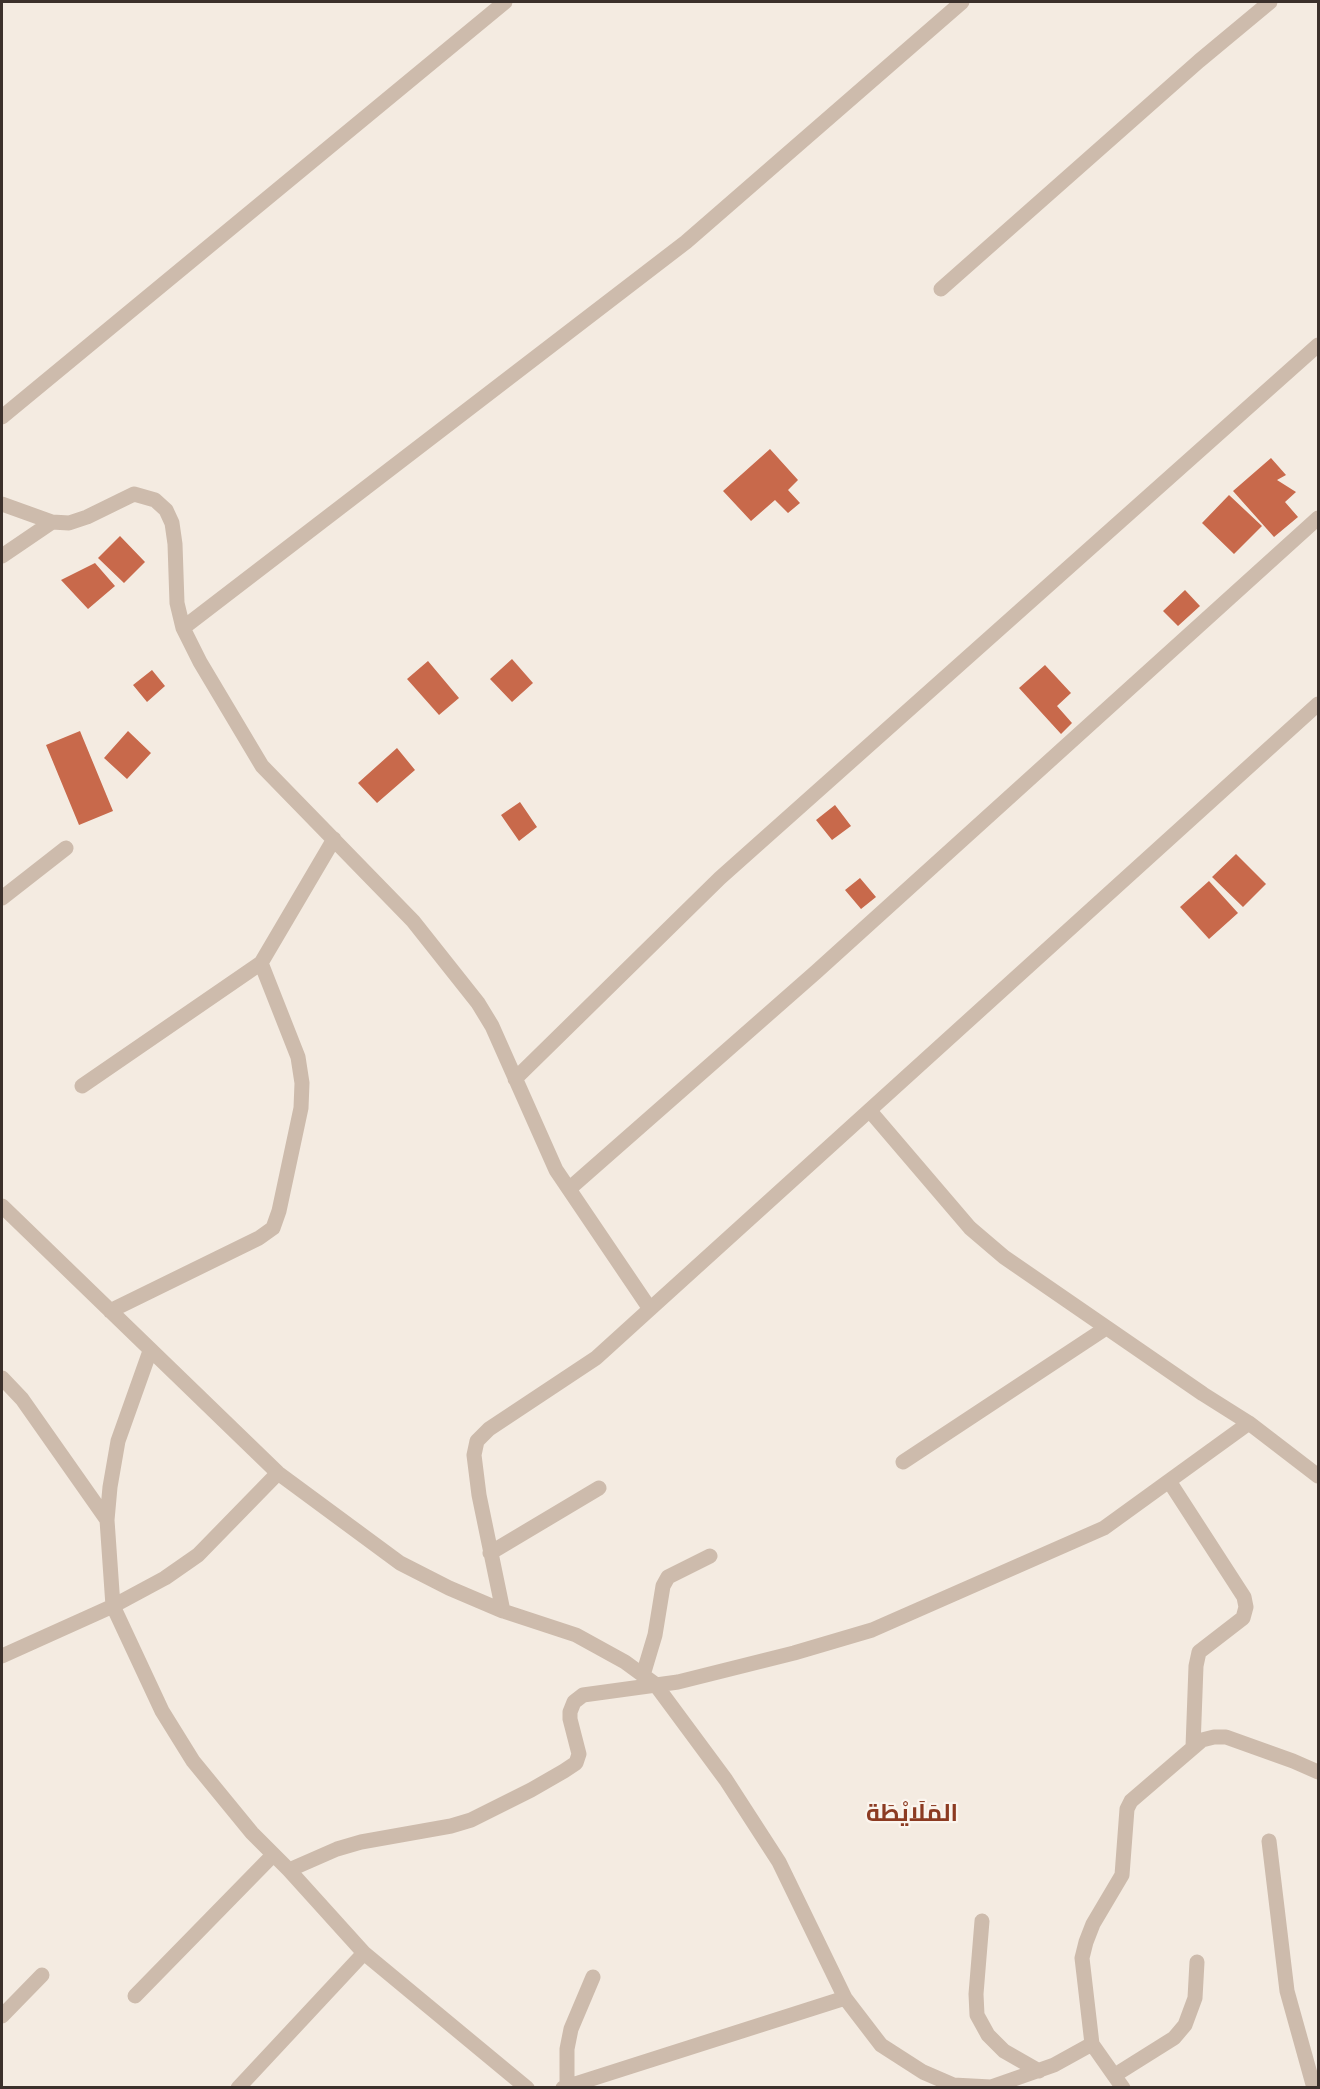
<!DOCTYPE html>
<html>
<head>
<meta charset="utf-8">
<style>
	body { margin:0 }
	#map { position:relative; width:1320px; height:2089px; overflow:hidden; background:#f4ebe1; font-family:Jost,sans-serif }
	canvas { display:block }
	.frame { position:absolute; inset:0; border:3px solid #3b302b; pointer-events:none }
</style>
</head>
<body>
<div id="map">
<canvas width="1320" height="2089"></canvas>
<div class="frame"></div>
</div>
<script>
const c = document.querySelector('canvas').getContext('2d');
c.lineJoin = 'round';
function fill(path, color) {
  c.fillStyle = color;
  c.fill(path, 'evenodd');
}
function poly(rows) {
  const path = new Path2D();
  for (const r of rows) {
    path.moveTo(r[0], r[1]);
    for (let i = 2; i < r.length; i += 2) path.lineTo(r[i], r[i + 1]);
  }
  return path;
}
function strokePath(path, color, width, dash) {
  c.strokeStyle = color;
  c.lineWidth = width;
  c.lineCap = dash ? 'butt' : 'round';
  c.setLineDash(dash || []);
  c.stroke(path);
}
function label(font, color, halo, rows, align = 'center') {
  c.font = font + ' Jost,Cairo,sans-serif';
  c.lineWidth = 4.5;
  c.setLineDash([]);
  c.textBaseline = 'middle';
  c.strokeStyle = halo;
  c.fillStyle = color;
  for (const [text, x, y, turn = 0] of rows) {
    c.save();
    c.translate(x, y);
    c.rotate((+turn || 0) * Math.PI / 180);
    c.textAlign = isNaN(turn) ? turn : align;
    if (halo) c.strokeText(text, 0, 0);
    c.fillText(text, 0, 0);
    c.restore();
  }
}
const building = poly([
	[770,449,798,480,788,490,800,503,788,513,775,500,751,521,723,491],
	[1271,458,1286,475,1277,480,1296,492,1285,502,1298,517,1274,537,1233,491],
	[1229,495,1262,526,1234,554,1202,523],
	[120,536,145,562,124,583,98,558],
	[95,563,115,586,88,609,61,580],
	[1185,590,1200,606,1178,626,1163,611],
	[512,659,533,683,512,702,490,679],
	[428,661,459,698,439,715,407,679],
	[1045,665,1071,693,1057,706,1072,723,1061,734,1019,688],
	[152,670,165,686,147,702,133,685],
	[80,731,113,811,79,825,46,745],
	[128,731,151,753,127,779,104,758],
	[397,748,415,770,377,803,358,783],
	[520,802,537,827,519,841,501,815],
	[835,805,851,826,832,840,816,820],
	[1236,854,1266,884,1243,907,1212,877],
	[860,878,876,897,861,909,845,890],
	[1209,881,1238,913,1209,939,1180,907]
]);
const street = poly([
	[941,289,1199,61,1270,2],
	[2,417,505,2],
	[2,504,52,522,69,523,87,517,134,494,155,500,166,510,172,523,175,544,177,603,183,628,200,662,262,766,413,921,478,1003,492,1026,556,1170,650,1309,596,1358,489,1429,477,1441,474,1455,479,1495,503,1611],
	[2,556,52,522],
	[183,628,686,242,962,2],
	[2,898,66,848],
	[515,1079,720,878,1318,345],
	[82,1086,261,963],
	[870,1111,970,1228,1004,1257,1203,1394,1249,1423,1318,1476],
	[569,1189,816,972,1318,518],
	[2,1206,278,1473,400,1563,449,1588,503,1611,576,1635,625,1662,655,1684,726,1780,779,1862,845,1998,881,2045,923,2072,953,2085,991,2087,1054,2065,1092,2044,1123,2088],
	[650,1309,1318,704],
	[110,1311,259,1238,273,1228,279,1211,301,1108,302,1083,298,1057,261,963,334,839],
	[2,1378,22,1399,107,1520],
	[903,1462,1106,1328],
	[278,1473,198,1555,165,1578,113,1606,162,1711,193,1761,252,1833,289,1870,364,1953,527,2088],
	[1169,1481,1244,1597,1246,1607,1243,1618,1199,1652,1196,1666,1193,1747],
	[490,1553,599,1488],
	[2,1656,113,1606,107,1520,110,1487,118,1441,150,1351],
	[643,1675,655,1635,663,1586,668,1577,710,1556],
	[1269,1841,1287,1991,1314,2088],
	[289,1870,337,1849,361,1842,451,1826,471,1820,531,1790,564,1771,576,1763,579,1754,570,1719,570,1712,574,1702,583,1695,678,1682,794,1653,872,1630,1104,1528,1249,1423],
	[982,1921,976,1994,977,2015,988,2035,1004,2051,1039,2071],
	[135,1996,273,1855],
	[2,2016,42,1975],
	[1092,2044,1082,1958,1086,1942,1093,1924,1122,1875,1127,1809,1131,1801,1202,1740,1214,1737,1226,1737,1293,1761,1318,1772],
	[1115,2075,1174,2038,1185,2025,1195,1998,1197,1962],
	[567,2086,567,2049,571,2029,593,1977],
	[238,2088,364,1953],
	[563,2088,845,1998]
]);
const districtNames = [
	["المَلَايْطَة",912,1815]
];
fill(building, '#c8694b');
strokePath(street, '#cdbbac', 15);
label('bold 24px', '#8c3b22', '#fbf5ee', districtNames);
</script>
</body>
</html>
